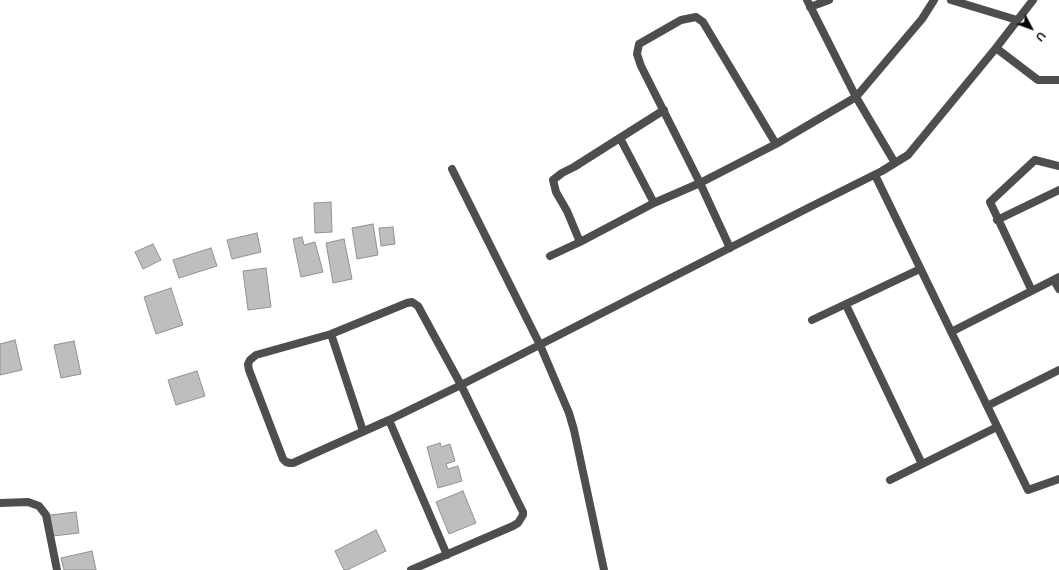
<!DOCTYPE html>
<html>
<head>
<meta charset="utf-8">
<style>
	body { margin:0 }
	#map { position:relative; width:1059px; height:570px; overflow:hidden; background:#fff; font-family:Raleway,sans-serif }
	canvas { display:block }
	.north { position:absolute; left:1011px; top:8px; width:40px; height:40px; -webkit-text-stroke:3px #fff; paint-order:stroke; rotate:131deg; font-size:11px; font-weight:700; line-height:16px; text-align:center; color:#000 }
	.north::after { content:''; display:block; margin:auto; width:14px; height:18px; background:#000; clip-path:polygon(50% 0,100% 100%,50% 72%,0 100%) }
</style>
</head>
<body>
<div id="map">
<canvas width="1059" height="570"></canvas>
<div class="north">U</div>
</div>
<script>
const c = document.querySelector('canvas').getContext('2d');
c.lineJoin = 'round';
function fill(path, color) {
  c.fillStyle = color;
  c.fill(path, 'evenodd');
}
function poly(rows) {
  const path = new Path2D();
  for (const r of rows) {
    path.moveTo(r[0], r[1]);
    for (let i = 2; i < r.length; i += 2) path.lineTo(r[i], r[i + 1]);
  }
  return path;
}
function strokePath(path, color, width, dash) {
  c.strokeStyle = color;
  c.lineWidth = width;
  c.lineCap = dash ? 'butt' : 'round';
  c.setLineDash(dash || []);
  c.stroke(path);
}
const building = poly([
	[331,202,332,232,315,233,314,203,331,202],
	[373,224,378,255,357,259,352,228,373,224],
	[393,227,395,244,381,246,379,228,393,227],
	[257,233,261,252,232,259,227,240,257,233],
	[302,237,304,245,315,242,323,272,301,277,293,239,302,237],
	[344,239,352,279,333,283,326,243,344,239],
	[153,244,161,260,143,269,135,252,153,244],
	[211,248,217,266,179,278,173,260,211,248],
	[266,268,271,307,248,310,243,271,266,268],
	[171,288,183,325,156,334,144,297,171,288],
	[15,340,22,370,0,375,0,344,15,340],
	[74,341,81,374,61,378,54,345,74,341],
	[197,371,205,396,176,405,168,380,197,371],
	[440,443,441,447,450,444,455,461,446,464,448,469,458,466,462,481,438,488,427,447,440,443],
	[463,491,476,523,449,534,436,502,463,491],
	[76,512,79,533,53,536,50,515,76,512],
	[376,530,386,551,347,570,344,570,335,551,376,530],
	[92,551,96,570,64,570,61,558,92,551]
]);
const street = poly([
	[807,0,856,97,895,163],
	[951,0,1017,20],
	[810,7,829,0],
	[996,48,1038,80,1059,80],
	[664,110,574,167,562,173,553,180,556,192,567,211,580,242,654,203,700,183,776,144,856,97,922,19,934,0],
	[620,138,654,203],
	[452,169,540,345,569,413,574,430,604,570],
	[875,175,1028,490,1059,479],
	[997,220,1059,190],
	[730,248,700,183,641,66,637,54,639,44,681,20,696,17,703,22,776,144],
	[550,256,580,242],
	[1054,280,1059,289],
	[1032,291,990,202,1035,160,1059,166],
	[846,305,922,464],
	[812,320,920,269],
	[951,332,1059,277],
	[331,334,363,431],
	[987,406,1059,370],
	[389,420,461,385,808,208,882,171,908,155,996,48,1033,0],
	[890,480,997,427],
	[0,503,28,502,39,506,46,515,57,570],
	[411,570,513,526,518,523,523,515,523,512,518,502,461,385,418,306,412,302,407,303,331,334,256,355,250,360,248,364,249,370,283,459,286,462,290,463,293,463,389,420,447,555]
]);
fill(building, '#bebebe');
strokePath(building, '#929292', 1);
strokePath(street, '#4e4e4e', 8);
</script>
</body>
</html>
